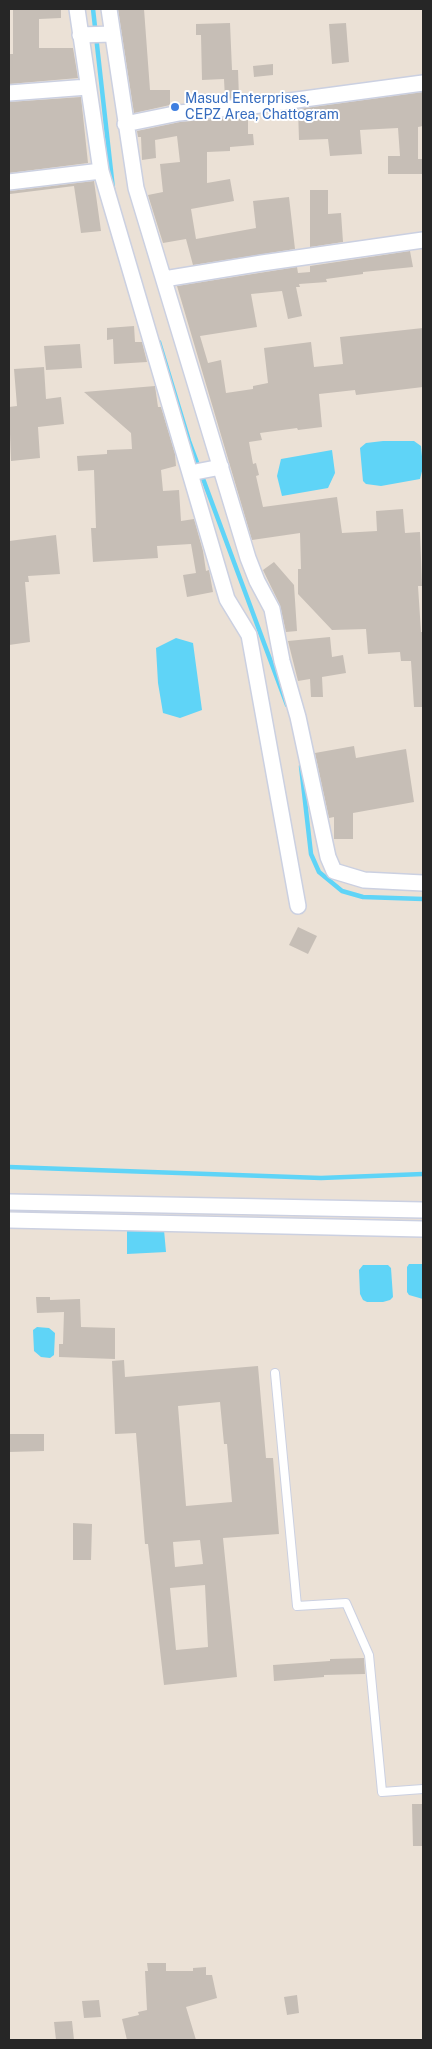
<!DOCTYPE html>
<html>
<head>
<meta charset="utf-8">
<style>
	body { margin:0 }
	#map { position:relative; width:432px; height:2049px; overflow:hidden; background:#ebe1d6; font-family:"Public Sans",sans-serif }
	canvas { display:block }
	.frame { position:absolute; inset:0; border:10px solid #262626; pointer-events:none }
</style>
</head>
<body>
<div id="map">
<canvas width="432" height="2049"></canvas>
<div class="frame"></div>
</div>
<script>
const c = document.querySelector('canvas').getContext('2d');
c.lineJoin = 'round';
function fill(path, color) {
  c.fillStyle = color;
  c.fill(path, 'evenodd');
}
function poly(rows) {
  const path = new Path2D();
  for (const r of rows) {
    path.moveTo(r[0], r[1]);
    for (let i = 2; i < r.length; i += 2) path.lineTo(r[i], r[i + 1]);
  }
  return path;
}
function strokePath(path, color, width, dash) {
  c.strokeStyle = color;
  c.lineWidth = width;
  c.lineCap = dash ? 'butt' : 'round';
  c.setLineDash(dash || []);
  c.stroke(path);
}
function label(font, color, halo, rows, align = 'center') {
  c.font = font + ' "Public Sans",sans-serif';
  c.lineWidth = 4;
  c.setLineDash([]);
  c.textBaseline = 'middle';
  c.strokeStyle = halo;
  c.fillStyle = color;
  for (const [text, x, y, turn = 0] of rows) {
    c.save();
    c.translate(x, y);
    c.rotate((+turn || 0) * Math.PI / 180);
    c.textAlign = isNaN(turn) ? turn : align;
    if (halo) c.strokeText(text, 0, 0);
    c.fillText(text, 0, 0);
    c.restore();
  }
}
const water = poly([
	[383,441,414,441,421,446,423,467,420,479,381,486,366,484,363,481,360,448,366,443],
	[332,450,335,473,328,488,282,496,277,476,281,459],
	[176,638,193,643,202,710,180,718,163,713,158,683,156,648],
	[164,1230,166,1252,127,1254,127,1231],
	[409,1264,423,1264,423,1299,409,1295,407,1292,407,1267],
	[363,1265,388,1265,391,1268,393,1297,390,1300,383,1302,367,1302,363,1300,360,1294,359,1270],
	[37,1327,49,1328,55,1333,54,1355,50,1358,41,1357,34,1351,33,1330]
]);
const stream = poly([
	[93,9,113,189],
	[159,342,189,441,287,705],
	[301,766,311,854,319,872,342,891,363,897,423,899],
	[9,1167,321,1178,423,1174]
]);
const building = poly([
	[13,9,61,9,61,18,39,19,39,48,73,48,78,78,9,84,9,54,13,54],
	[118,9,144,9,150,90,170,90,170,105,134,113],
	[230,23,232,70,238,70,239,98,225,99,224,79,202,80,201,35,196,35,196,24],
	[346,23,349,62,332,64,329,24],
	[273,64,273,75,254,77,253,66],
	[423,92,423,126,418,127,418,159,423,159,423,174,388,174,388,156,400,156,398,128,360,130,362,154,330,156,328,139,299,140,298,109],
	[81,97,88,163,9,173,9,102],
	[248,116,248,134,253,134,254,145,230,147,230,151,207,152,207,183,230,179,234,201,191,209,196,239,256,228,253,201,289,197,295,249,193,265,186,239,163,243,148,195,163,192,160,164,180,162,177,136,155,140,156,158,142,160,141,137,138,137,137,131,180,122],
	[94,181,101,231,81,233,74,186,10,194,10,191],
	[310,190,328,190,328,214,341,213,343,242,310,247],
	[410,251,413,267,363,272,363,274,326,279,327,282,299,284,300,287,296,287,302,316,288,319,282,291,251,294,257,327,200,336,208,363,221,360,226,393,253,389,253,386,268,383,264,348,311,342,314,367,343,364,340,337,423,328,423,387,356,395,355,390,319,394,322,427,298,430,297,428,260,433,262,440,249,442,253,464,256,463,259,475,256,476,263,507,337,497,342,533,377,531,376,511,403,509,405,533,420,532,422,586,418,586,421,632,423,632,423,707,414,707,411,661,401,661,400,652,368,654,366,629,332,630,298,594,298,569,301,569,300,533,252,540,177,286,297,267,298,273,310,272,310,266],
	[134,326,135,342,142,342,147,362,114,364,113,339,107,340,107,328],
	[80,344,82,368,46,370,44,346],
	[44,367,46,399,61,397,64,424,38,427,40,458,11,461,9,407,17,406,14,369],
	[155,386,158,407,161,407,175,454,176,466,161,470,163,491,179,490,181,521,194,519,203,551,206,571,209,570,213,592,187,597,183,575,196,573,191,544,157,546,158,558,93,562,91,528,96,528,94,470,78,471,77,456,107,454,107,450,132,449,131,433,84,392],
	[56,535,60,574,28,576,29,582,25,582,30,642,9,645,9,541],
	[274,562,294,585,297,631,286,632,280,605,263,570],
	[330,637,332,657,343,655,346,673,322,677,323,697,311,697,310,679,298,681,288,641],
	[354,746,356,758,406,749,414,802,353,813,353,839,334,839,334,817,329,818,315,753],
	[298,927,317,936,308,954,289,945],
	[36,1297,50,1297,50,1300,80,1299,81,1327,115,1328,115,1359,59,1357,59,1344,63,1344,64,1312,37,1313],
	[124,1360,125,1377,258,1366,266,1458,273,1458,279,1534,223,1538,237,1677,164,1685,148,1544,145,1544,136,1433,115,1434,112,1361],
	[220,1402,224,1444,227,1444,232,1502,186,1506,178,1406],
	[200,1540,203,1564,175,1567,173,1542],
	[205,1585,208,1647,176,1650,170,1588],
	[9,1434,44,1434,44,1451,9,1452],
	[73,1523,92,1524,91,1560,73,1560],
	[364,1658,365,1674,324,1675,324,1677,274,1681,273,1665,330,1661,330,1659],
	[412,1804,423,1804,423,1846,413,1846],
	[147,1963,166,1963,166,1971,193,1971,193,1968,206,1967,206,1975,212,1975,217,1998,186,2007,196,2040,127,2040,122,2019,139,2015,138,2012,147,2010,145,1971,148,1971],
	[297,1995,299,2013,287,2015,284,1997],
	[99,2000,101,2017,84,2018,82,2001],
	[72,2021,74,2040,56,2040,54,2022]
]);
const service = poly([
	[275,1373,297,1606,346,1603,369,1655,382,1792,423,1789]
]);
const minor = poly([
	[77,9,101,171,227,599,249,635,298,906],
	[109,9,136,188,248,558,257,581,272,609,282,661,298,717,328,857,334,871,364,880,423,883],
	[80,35,112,34],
	[9,93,88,87],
	[125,124,179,113,252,106,423,83],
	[9,182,101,171],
	[164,279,262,263,423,240],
	[190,473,221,467],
	[9,1202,423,1210],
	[9,1220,423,1229]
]);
const markers = [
	[175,107,5,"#3f7fe0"]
];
const shopNames = [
	["Masud Enterprises,",185,99],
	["CEPZ Area, Chattogram",185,115]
];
fill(water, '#5fd4f7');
strokePath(stream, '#5fd4f7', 4.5);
fill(building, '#c6beb6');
strokePath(service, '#cbd0e1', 10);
strokePath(minor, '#cbd0e1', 18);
strokePath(service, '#fff', 8);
strokePath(minor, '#fff', 15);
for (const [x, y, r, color] of markers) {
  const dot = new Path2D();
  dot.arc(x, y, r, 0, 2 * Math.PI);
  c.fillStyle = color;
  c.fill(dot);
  strokePath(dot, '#fff', 2);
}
label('14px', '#366cbe', '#fff', shopNames, 'left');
</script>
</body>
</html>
